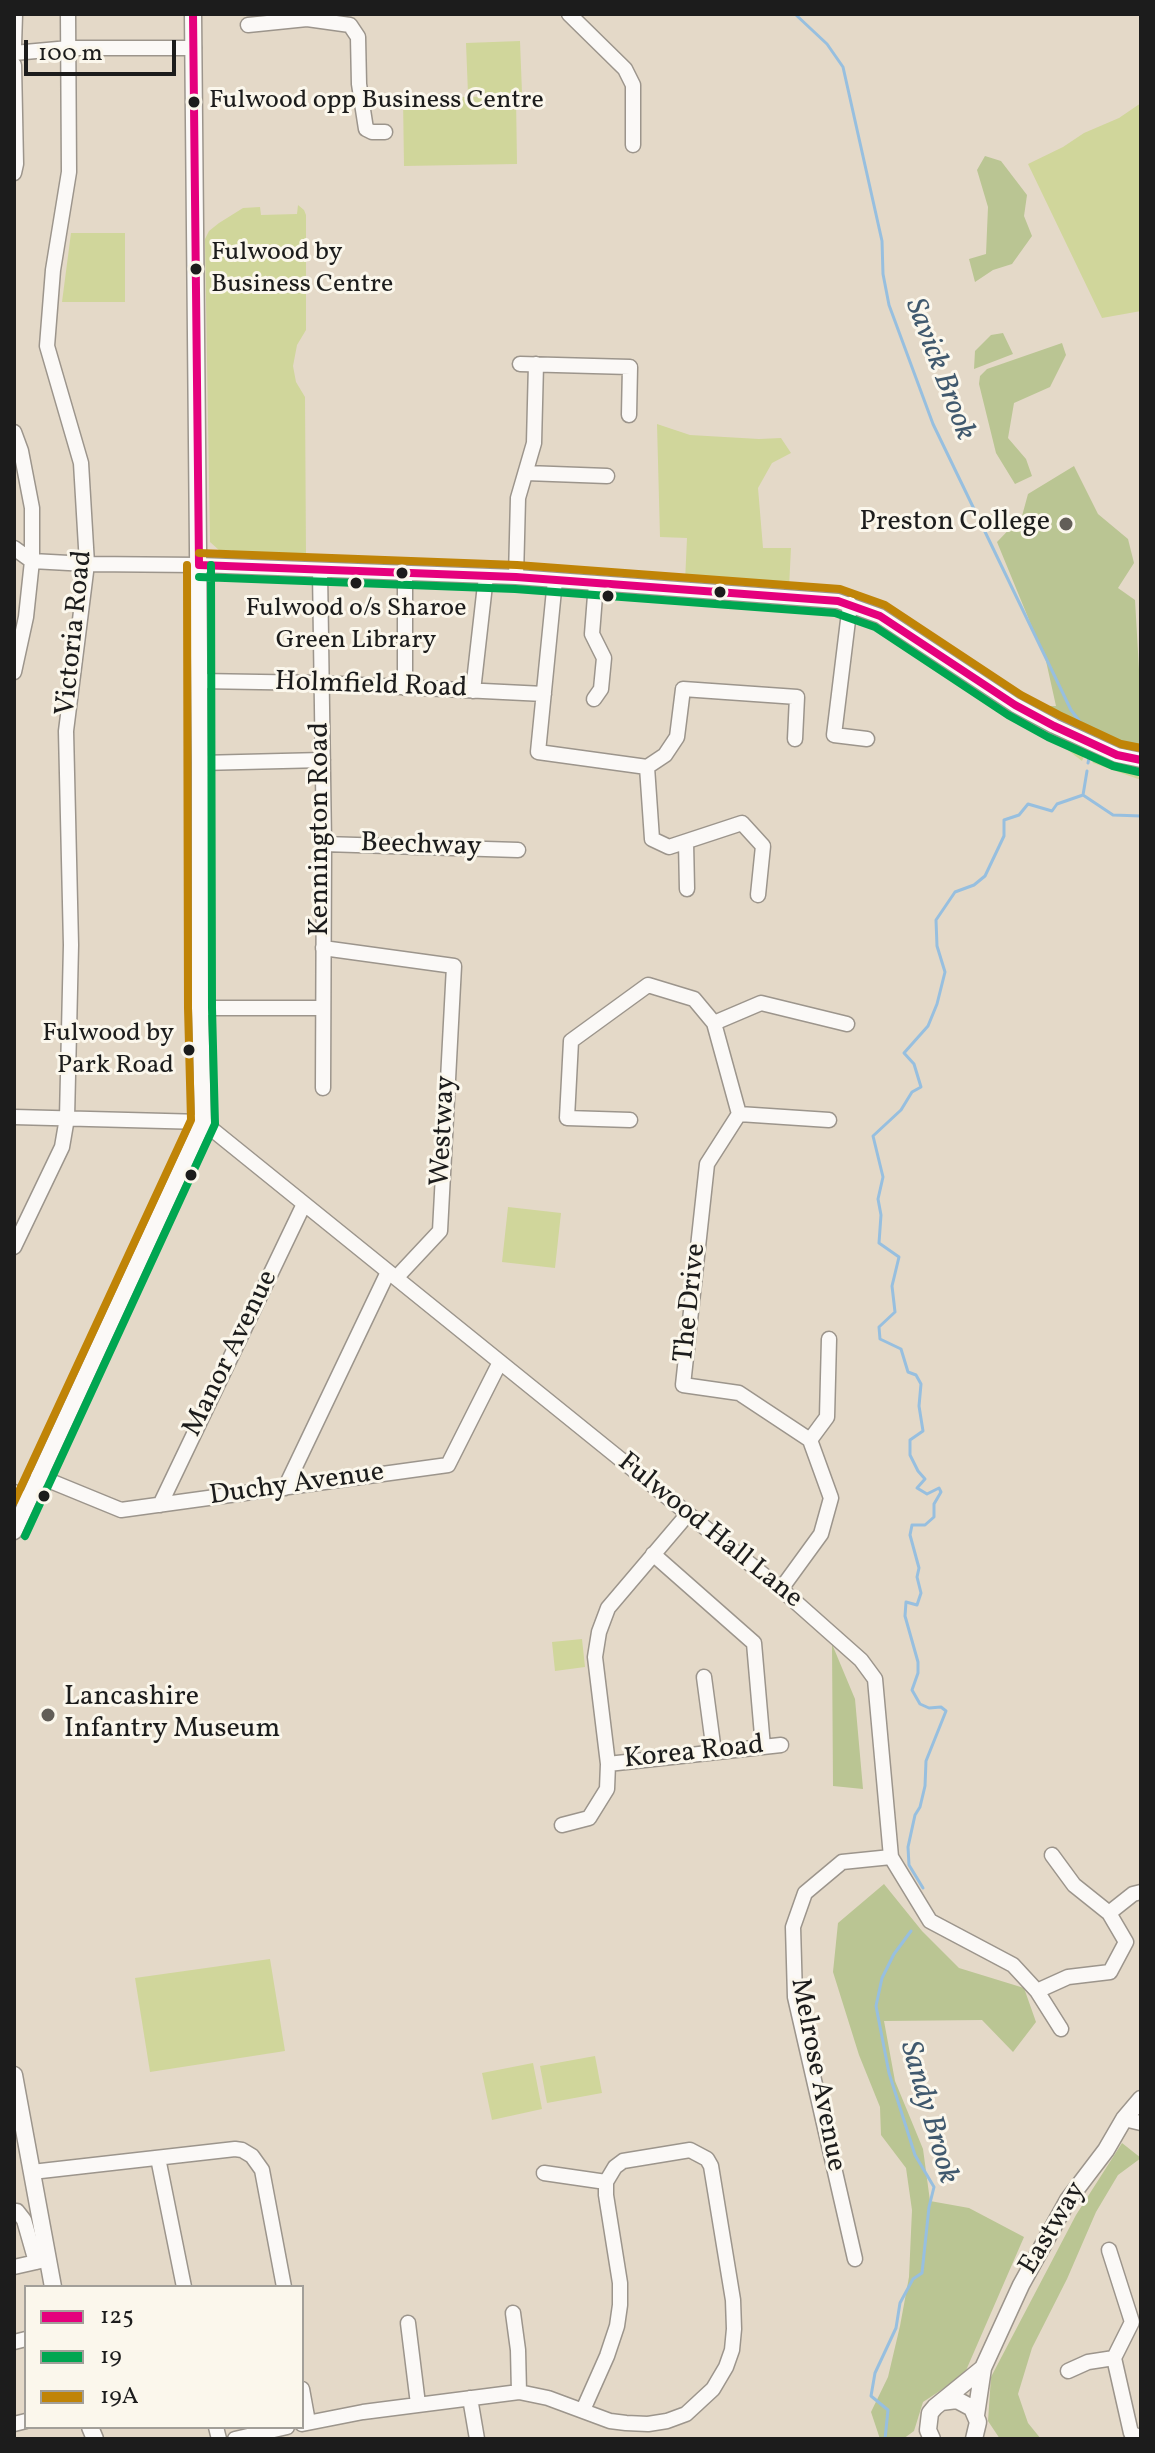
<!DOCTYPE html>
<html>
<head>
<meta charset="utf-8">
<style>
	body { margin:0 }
	#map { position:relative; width:1155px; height:2453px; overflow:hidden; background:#e4d9c8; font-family:Vollkorn,serif }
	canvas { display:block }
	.frame { position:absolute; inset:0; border:16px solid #1c1c1c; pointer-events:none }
	.legend { position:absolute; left:24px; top:2285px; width:280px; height:144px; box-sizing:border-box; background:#fbf7ec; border:2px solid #a29f99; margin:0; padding:10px 14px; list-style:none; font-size:24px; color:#1c1c1c }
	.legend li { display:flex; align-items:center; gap:16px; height:40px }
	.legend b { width:40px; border:2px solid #a29f99 }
	.scale { position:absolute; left:24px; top:40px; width:152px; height:36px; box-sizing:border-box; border:4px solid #1c1c1c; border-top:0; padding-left:10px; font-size:24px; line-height:28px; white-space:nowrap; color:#1c1c1c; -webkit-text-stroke:6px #fbf7ec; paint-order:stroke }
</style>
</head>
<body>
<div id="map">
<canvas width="1155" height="2453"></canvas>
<div class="frame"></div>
<ul class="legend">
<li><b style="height:10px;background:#e5007d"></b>125</li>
<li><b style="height:10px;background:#00a651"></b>19</li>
<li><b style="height:10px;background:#c08407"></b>19A</li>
</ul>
<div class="scale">100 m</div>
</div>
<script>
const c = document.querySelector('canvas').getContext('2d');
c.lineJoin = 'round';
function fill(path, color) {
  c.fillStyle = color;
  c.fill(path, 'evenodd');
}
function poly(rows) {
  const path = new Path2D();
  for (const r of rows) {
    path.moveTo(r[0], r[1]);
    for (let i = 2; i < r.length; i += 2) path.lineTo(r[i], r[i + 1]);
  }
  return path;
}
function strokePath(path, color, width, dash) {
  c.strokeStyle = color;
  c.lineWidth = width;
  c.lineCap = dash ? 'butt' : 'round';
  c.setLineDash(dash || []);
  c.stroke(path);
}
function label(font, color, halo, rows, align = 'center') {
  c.font = font + ' Vollkorn,serif';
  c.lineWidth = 6;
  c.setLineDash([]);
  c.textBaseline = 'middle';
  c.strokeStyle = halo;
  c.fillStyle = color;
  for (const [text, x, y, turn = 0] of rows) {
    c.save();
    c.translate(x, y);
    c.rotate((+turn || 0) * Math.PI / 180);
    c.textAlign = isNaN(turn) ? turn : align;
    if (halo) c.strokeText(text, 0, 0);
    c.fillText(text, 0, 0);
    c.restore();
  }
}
const green = poly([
	[520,41,522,93,468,94,466,43],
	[516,96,517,164,404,166,403,98],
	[1141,103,1141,311,1102,318,1028,164,1063,147,1084,133,1119,118],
	[298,205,304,210,306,215,306,330,297,345,293,366,296,382,305,397,306,556,233,553,232,550,220,551,210,542,205,239,209,231,219,223,243,208,260,207,261,215,297,214],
	[71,233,125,233,125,302,62,302],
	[657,424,690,435,759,439,781,438,791,453,772,463,758,488,763,548,791,548,789,588,685,582,687,538,660,537],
	[1065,738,1109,759,1141,769,1141,780,1093,763,1091,757,1084,756,1082,761,1060,744,1061,739],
	[508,1207,561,1213,555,1268,502,1262],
	[582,1639,585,1667,555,1671,552,1642],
	[270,1959,285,2051,150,2072,135,1978],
	[595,2056,602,2093,547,2103,540,2066],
	[533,2063,542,2109,492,2120,482,2073]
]);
const forest = poly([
	[985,156,1001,161,1027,195,1024,216,1032,236,1012,264,993,270,975,282,969,259,986,254,988,207,977,170],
	[1003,333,1013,354,974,369,975,351,991,335],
	[1062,343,1066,355,1050,387,1014,403,1008,438,1026,459,1032,476,1015,484,996,453,979,384,980,376,987,369],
	[1074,466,1098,514,1128,539,1134,563,1118,588,1135,600,1141,704,1141,752,1095,736,1069,724,1042,706,1056,706,1046,661,997,542,1022,516,1028,494],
	[832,1644,855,1699,863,1789,833,1786],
	[884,1884,922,1931,959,1968,1024,1988,1036,2022,1013,2052,982,2020,884,2021,895,2081,923,2149,930,2201,969,2208,1024,2237,964,2375,923,2402,914,2431,903,2439,880,2439,871,2412,888,2377,900,2326,909,2277,912,2210,906,2168,881,2135,880,2107,859,2055,833,1972,838,1923],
	[1122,2143,1141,2158,1118,2175,1096,2212,1067,2279,1032,2348,1018,2394,1028,2423,1041,2439,1000,2439,988,2421,991,2377,1076,2215]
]);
const stream = poly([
	[795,14,827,44,843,67,882,241,883,274,889,305,933,424,1071,710,1087,731],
	[1088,763,1089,758],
	[1087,771,1083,795,1113,815,1141,816],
	[923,1888,909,1865,908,1847,915,1815,920,1807,925,1786,926,1761,946,1711,941,1707,929,1708,920,1704,912,1690,918,1673,918,1662,905,1616,906,1602,917,1605,921,1593,917,1577,919,1568,910,1535,912,1525,925,1525,934,1517,934,1504,941,1492,939,1488,927,1494,917,1488,925,1479,918,1471,910,1455,910,1440,923,1431,919,1406,921,1384,916,1375,908,1372,901,1349,880,1339,879,1327,895,1312,892,1286,899,1257,879,1243,881,1215,878,1199,883,1177,873,1136,901,1110,912,1092,921,1087,914,1064,904,1053,928,1026,937,1004,945,972,937,946,936,920,955,892,974,885,985,876,1004,836,1004,820,1019,815,1028,804,1052,811,1057,804,1083,795],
	[885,2439,888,2410,871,2396,875,2373,896,2328,900,2303,913,2279,922,2273,929,2207,934,2187,915,2155,889,2073,876,2006,882,1978,894,1954,911,1931]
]);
const minor = poly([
	[569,14,625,69,633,85,633,145],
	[307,19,350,25,358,37,359,84,366,129,372,132,385,132],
	[248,25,307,19,307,14],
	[14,46,15,14],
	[14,53,69,48,194,48],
	[14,65,16,164,14,173],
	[520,364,630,367,629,415],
	[14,432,21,451,32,508,32,561,26,617,14,672],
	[526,473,607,476],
	[14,548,32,561,87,564,199,565,516,577,838,601,880,616,1015,705,1054,726,1117,755,1141,760],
	[320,571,324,844,323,1088],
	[405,574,405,688],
	[516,577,518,498,534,443,536,364],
	[555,580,538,752,647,767,665,755,677,737,683,689,797,697,795,739],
	[850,604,834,735,867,739],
	[199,681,321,683,544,694],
	[473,691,486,576],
	[594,699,601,689,604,658,592,634,596,583],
	[200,763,323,760],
	[647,767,652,839,669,847,742,823,763,846,758,895],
	[686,842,687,889],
	[324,844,518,850],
	[323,948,454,966,440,1231,396,1278],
	[200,1008,323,1008],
	[739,1114,829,1120],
	[14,1117,203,1122,781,1589,861,1660,875,1679,891,1857,930,1921,1013,1965,1037,1991,1061,2029],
	[630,1120,567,1118,571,1041,648,985,694,999,714,1023],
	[14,1247,62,1147,67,1118,71,945,66,731,87,564,81,463,47,346,53,270,69,172,68,14],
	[810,1440,827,1417,829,1339],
	[38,1476,121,1510,448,1465,500,1362],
	[285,1488,388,1272],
	[14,1492,25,1502],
	[160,1505,304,1204],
	[653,1554,754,1643,763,1747],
	[781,1589,821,1534,831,1498,810,1440,739,1393,683,1385,707,1164,739,1114,714,1023,761,1003,847,1024],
	[704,1677,714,1752],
	[608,1764,781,1745],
	[562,1825,589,1818,607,1789,608,1764,595,1657,599,1632,608,1608,687,1515],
	[1109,1913,1133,1894,1141,1892],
	[1037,1991,1068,1977,1110,1972,1126,1942,1109,1913,1074,1885,1052,1855],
	[1124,2119,1141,2123],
	[158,2158,184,2287],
	[32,2172,235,2149,242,2150,252,2156,262,2170,284,2287],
	[544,2173,606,2182],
	[14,2211,17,2211,24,2220,36,2262],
	[1109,2250,1132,2322,1114,2358,1131,2433,1141,2438],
	[855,2259,795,1997,793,1927,805,1893,842,1862,891,1857],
	[14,2267,45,2260],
	[513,2313,518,2350,519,2392],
	[408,2323,418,2404],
	[14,2342,26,2339],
	[1068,2371,1088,2362,1114,2358],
	[302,2389,308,2422],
	[470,2398,477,2439],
	[14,2424,26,2421],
	[302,2424,363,2412,519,2392,548,2398,610,2421,626,2423,648,2424,667,2421,686,2414,713,2389,726,2367,732,2350,734,2329,733,2300,711,2166,707,2159,690,2150,623,2161,615,2167,606,2182,606,2195,620,2283,620,2305,617,2326,607,2356,583,2410],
	[216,2427,219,2439],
	[235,2439,287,2427]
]);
const major = poly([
	[14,1531,203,1122,200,1008,200,763,193,14],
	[14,2075,53,2287],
	[941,2402,957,2400,972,2408,978,2422,974,2439],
	[976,2415,983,2368,1021,2285,1068,2200,1106,2150,1124,2119,1141,2099],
	[90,2427,95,2439],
	[932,2439,928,2430,930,2413,935,2407,983,2368]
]);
const bus1 = poly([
	[193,14,199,565],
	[199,565,516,577,838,601,880,616,1015,705,1054,726,1117,755,1141,760]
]);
const bus2 = poly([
	[199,577,515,589,835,613,875,627,1008,715,1048,737,1113,766,1139,772],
	[25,1536,215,1124,212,1008,211,565]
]);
const bus3 = poly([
	[199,553,517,565,840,589,885,605,1021,695,1059,715,1121,744,1141,748],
	[14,1502,191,1120,188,1008,187,565]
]);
const markers = [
	[194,102,7,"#1c1c1c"],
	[196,269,7,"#1c1c1c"],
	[1066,524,8,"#625e58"],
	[402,573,7,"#1c1c1c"],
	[356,583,7,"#1c1c1c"],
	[720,592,7,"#1c1c1c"],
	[608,596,7,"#1c1c1c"],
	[189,1050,7,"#1c1c1c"],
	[191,1175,7,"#1c1c1c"],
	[44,1496,7,"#1c1c1c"],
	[48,1715,8,"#625e58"]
];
const busNames = [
	["Fulwood opp Business Centre",209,102],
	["Fulwood by",211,254],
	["Business Centre",211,286],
	["Fulwood o/s Sharoe",356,610,"center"],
	["Green Library",356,642,"center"],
	["Fulwood by",174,1035,"right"],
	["Park Road",174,1067,"right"]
];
const poiNames = [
	["Preston College",1050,524],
	["Lancashire",64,1699,"left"],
	["Infantry Museum",64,1731,"left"]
];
const streetNames = [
	["Victoria Road",76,633,-84],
	["Holmfield Road",371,687,2],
	["Kennington Road",322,829,-90],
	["Beechway",421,847,2],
	["Westway",445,1131,-87],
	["The Drive",692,1303,-84],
	["Manor Avenue",232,1354,-64],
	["Duchy Avenue",297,1486,-8],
	["Fulwood Hall Lane",709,1532,39],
	["Korea Road",694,1754,-6],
	["Melrose Avenue",816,2075,79],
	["Eastway",1054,2229,-59]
];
const waterNames = [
	["Savick Brook",938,370,69],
	["Sandy Brook",927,2113,74]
];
fill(green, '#d0d69b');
fill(forest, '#bac593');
strokePath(stream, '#97bfdf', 3);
strokePath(minor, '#9c958c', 17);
strokePath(major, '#9c958c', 19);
strokePath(minor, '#fbf9f7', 14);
strokePath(major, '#fbf9f7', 16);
strokePath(bus1, '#e5007d', 8);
strokePath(bus2, '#00a651', 8);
strokePath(bus3, '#c08407', 8);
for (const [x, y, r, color] of markers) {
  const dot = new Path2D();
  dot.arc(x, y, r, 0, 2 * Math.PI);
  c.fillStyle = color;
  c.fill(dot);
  strokePath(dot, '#fbf7ec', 3);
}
label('26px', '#1c1c1c', '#fbf7ec', busNames, 'left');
label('28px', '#1c1c1c', '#fbf7ec', poiNames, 'right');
label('28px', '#1c1c1c', '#fbf7ec', streetNames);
label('italic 30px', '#40596e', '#fbf7ec', waterNames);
</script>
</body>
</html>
